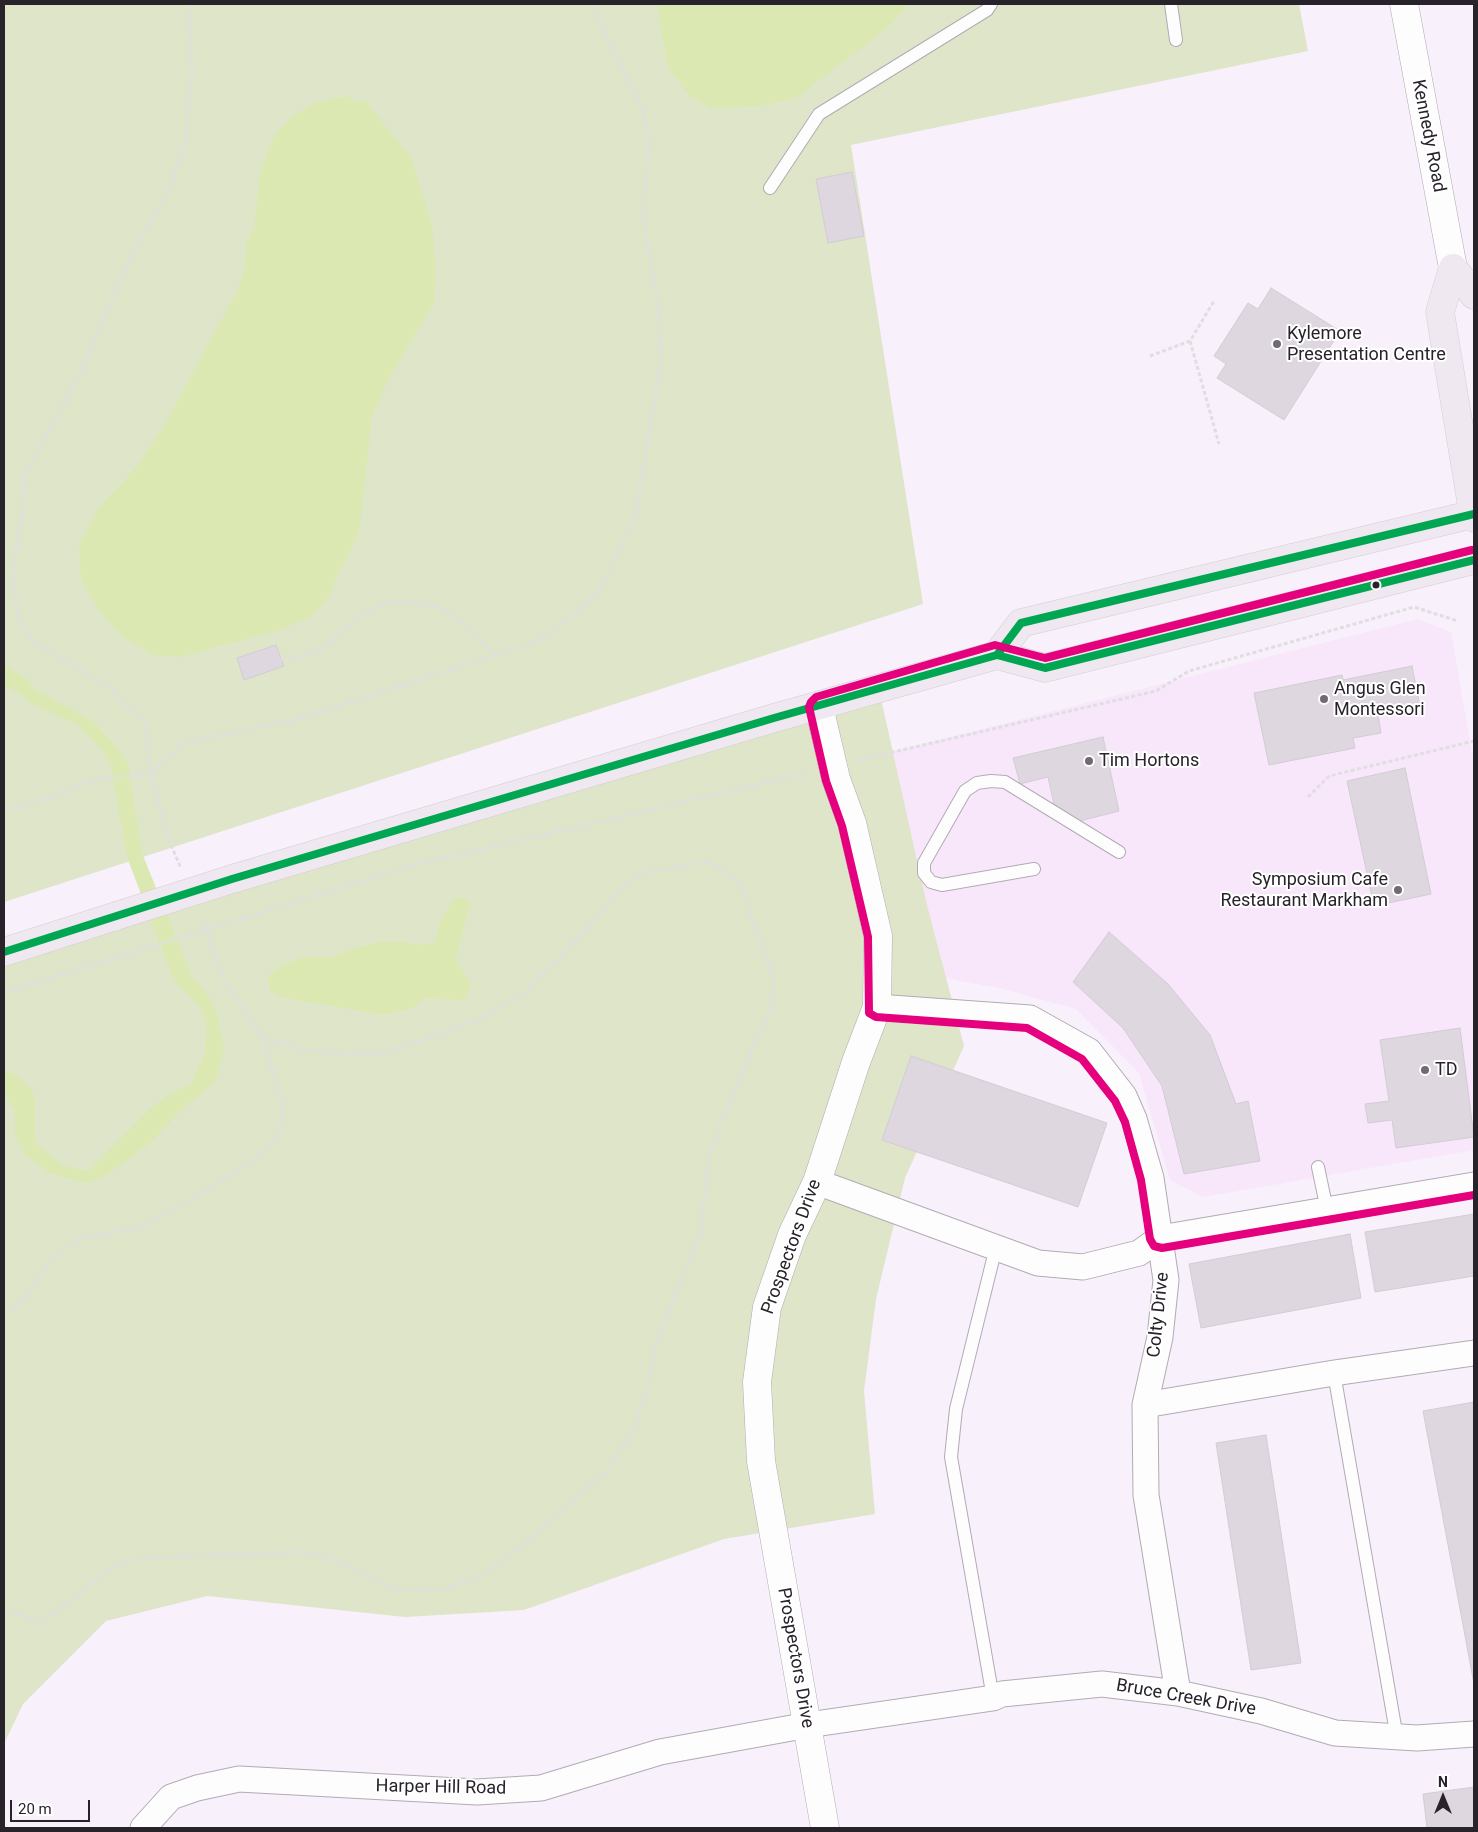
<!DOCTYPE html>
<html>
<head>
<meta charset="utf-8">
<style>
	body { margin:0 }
	#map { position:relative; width:1478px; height:1832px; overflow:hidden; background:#f8f0fa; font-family:Roboto,sans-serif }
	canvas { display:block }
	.frame { position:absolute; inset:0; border:5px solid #28222a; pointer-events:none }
	.north { position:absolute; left:1418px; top:1772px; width:50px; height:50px; -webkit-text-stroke:4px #fff; paint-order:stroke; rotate:0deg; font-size:14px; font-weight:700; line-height:20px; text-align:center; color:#28222a }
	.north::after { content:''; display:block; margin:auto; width:18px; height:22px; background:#28222a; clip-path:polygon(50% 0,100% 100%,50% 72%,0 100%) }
	.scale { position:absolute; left:10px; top:1800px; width:80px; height:22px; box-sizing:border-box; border:2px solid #28222a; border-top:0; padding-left:6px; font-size:15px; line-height:18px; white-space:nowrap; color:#28222a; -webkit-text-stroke:4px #fff; paint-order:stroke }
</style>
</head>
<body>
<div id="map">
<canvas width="1478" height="1832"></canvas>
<div class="frame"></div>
<div class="north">N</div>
<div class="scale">20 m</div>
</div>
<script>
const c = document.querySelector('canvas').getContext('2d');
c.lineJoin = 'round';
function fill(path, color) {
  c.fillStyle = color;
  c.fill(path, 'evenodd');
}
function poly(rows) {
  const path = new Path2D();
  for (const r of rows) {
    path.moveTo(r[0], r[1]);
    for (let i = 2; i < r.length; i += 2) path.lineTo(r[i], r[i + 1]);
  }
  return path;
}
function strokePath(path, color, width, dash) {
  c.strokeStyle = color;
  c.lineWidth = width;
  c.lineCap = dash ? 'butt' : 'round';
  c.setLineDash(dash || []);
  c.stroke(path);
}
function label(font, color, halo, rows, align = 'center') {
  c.font = font + ' Roboto,sans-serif';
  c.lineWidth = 4;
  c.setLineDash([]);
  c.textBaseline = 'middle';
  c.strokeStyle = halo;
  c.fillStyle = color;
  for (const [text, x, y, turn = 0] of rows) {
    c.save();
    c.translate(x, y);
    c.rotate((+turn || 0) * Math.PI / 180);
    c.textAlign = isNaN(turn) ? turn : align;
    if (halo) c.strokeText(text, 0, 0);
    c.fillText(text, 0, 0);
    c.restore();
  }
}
const built = poly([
	[1418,619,1451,632,1474,764,1474,1150,1203,1197,1170,1180,1139,1073,1076,1009,999,988,932,976,892,752]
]);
const green = poly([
	[4,4,1299,4,1308,51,851,145,923,604,4,902],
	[877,681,927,905,964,1046,905,1178,876,1299,864,1391,875,1514,724,1539,524,1610,405,1617,207,1596,106,1621,23,1704,4,1744,4,939]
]);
const water = poly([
	[657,4,909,4,887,28,796,98,759,106,712,108,691,97,668,68],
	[348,96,355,102,366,101,411,158,432,225,436,271,434,303,391,374,372,416,359,532,327,599,313,615,283,629,180,657,153,655,122,636,100,612,81,580,79,544,99,508,137,467,163,428,237,291,245,267,247,242,254,227,261,169,274,136,292,116,317,102],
	[4,665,26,678,36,690,93,721,120,751,128,764,142,853,191,975,208,995,216,1011,224,1048,215,1082,180,1111,150,1143,108,1174,86,1183,51,1174,24,1153,15,1135,15,1110,4,1095,4,1071,15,1074,32,1090,35,1100,35,1141,39,1146,64,1166,89,1171,149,1110,169,1094,191,1084,205,1053,207,1032,205,1019,198,1004,179,987,170,971,127,857,111,767,104,752,78,725,32,704,14,690,4,685],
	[463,897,470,902,456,959,471,985,464,1000,424,998,412,1008,384,1015,280,997,270,990,268,976,283,964,306,957,333,957,358,947,382,942,402,942,421,945,435,943,441,920,454,899]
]);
const building = poly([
	[852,172,864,236,828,243,816,179,852,172],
	[1271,288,1340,331,1284,420,1217,378,1226,364,1214,356,1248,303,1258,309,1271,288],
	[276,645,284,666,244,680,237,658,276,645],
	[1412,666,1420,706,1378,714,1381,733,1353,738,1355,748,1269,765,1254,693,1342,675,1343,680,1412,666],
	[1103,737,1119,811,1076,822,1054,804,1048,777,1020,784,1013,758,1103,737],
	[1405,768,1431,894,1374,906,1347,781,1405,768],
	[1109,932,1168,984,1210,1035,1236,1104,1248,1101,1260,1161,1184,1174,1162,1086,1123,1028,1073,982,1109,932],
	[1460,1028,1474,1137,1396,1148,1392,1120,1368,1123,1365,1104,1389,1101,1380,1040,1460,1028],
	[911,1056,1107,1123,1078,1207,882,1140,911,1056],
	[1474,1214,1474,1276,1375,1292,1365,1232,1474,1214],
	[1350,1234,1361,1298,1201,1328,1189,1264,1350,1234],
	[1474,1402,1474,1684,1423,1411,1474,1402],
	[1266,1435,1301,1663,1251,1670,1216,1443,1266,1435],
	[1474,1787,1474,1828,1427,1828,1423,1794,1474,1787]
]);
const path = poly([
	[189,4,192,72,185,142,172,183,128,264,79,376,25,474,22,514,12,575,18,616,30,639,113,690,145,724,151,773,184,743,303,718,546,638,599,591,635,518,661,360,660,316,643,218,649,142,643,112,601,25,594,4],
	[1190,341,1219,444],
	[1150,356,1190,341,1214,301],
	[281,659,302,656,324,648,360,616,375,607,391,602,408,602,431,605,451,614,495,654],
	[859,760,1156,691,1189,671,1414,607,1458,621],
	[1308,797,1329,776,1474,741],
	[4,811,57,795,93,780,151,773,170,843,181,868],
	[244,918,410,866,807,773],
	[4,993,128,954],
	[4,1314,22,1302,51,1259,82,1238,138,1228,182,1205,261,1156,279,1133,284,1110,263,1038],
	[4,1609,41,1623,112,1568,137,1559,230,1554,304,1552,335,1560,396,1590,442,1590,482,1576,524,1544,606,1472,633,1430,646,1395,657,1340,700,1234,709,1158,718,1129,771,1007,774,979,740,884,719,866,703,862,644,873,624,886,578,939,523,994,481,1019,385,1053,348,1055,305,1050,263,1038,223,979,202,917]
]);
const lane = poly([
	[1171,4,1176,40],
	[770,188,819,114,987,10,991,4],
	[1034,869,942,885,931,882,924,873,924,863,965,791,977,783,991,781,1005,782,1119,852],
	[1318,1167,1327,1210],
	[1334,1373,1397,1738],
	[993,1698,951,1457,956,1409,996,1247]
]);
const street = poly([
	[877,1007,1030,1018,1089,1051,1124,1096,1134,1119,1151,1178,1166,1280,1160,1337,1145,1405,1146,1495,1178,1693],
	[817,1182,1038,1263,1083,1267,1139,1253,1160,1238,1474,1185],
	[1145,1405,1334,1373,1474,1353],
	[143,1828,171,1797,197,1788,239,1779,477,1792,541,1788,660,1752,808,1725,993,1698,1002,1694,1102,1684,1178,1693,1261,1711,1335,1733,1417,1738,1474,1734]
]);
const secondary = poly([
	[1404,4,1453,268],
	[819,707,836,779,852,823,878,936,877,1007,856,1062,817,1182,792,1235,767,1307,757,1382,761,1461,825,1828]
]);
const primary = poly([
	[1453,268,1440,312,1474,518],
	[1453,268,1474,295],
	[997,655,1021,623,1474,514],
	[232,879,774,718,997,655,1045,668,1474,560],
	[4,952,116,916]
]);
const pathBridge = poly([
	[128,954,244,918]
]);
const primaryBridge = poly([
	[116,916,232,879]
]);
const bus1 = poly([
	[958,666,997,655,1045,668,1474,560],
	[4,952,232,879,774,718,997,655,1021,623,1474,514]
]);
const bus2 = poly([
	[1472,550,1045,658,995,645,816,697,811,702,809,707,826,781,842,826,868,937,869,1013,876,1017,1027,1028,1082,1059,1115,1101,1125,1122,1141,1180,1150,1239,1154,1246,1162,1248,1474,1195]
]);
const markers = [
	[1277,344,5,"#716a73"],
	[1376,585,4.5,"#28222a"],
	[1324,699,5,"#716a73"],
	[1089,761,5,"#716a73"],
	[1398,890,5,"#716a73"],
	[1425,1070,5,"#716a73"]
];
const streetNames = [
	["Kennedy Road",1428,136,79],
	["Prospectors Drive",792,1247,-70],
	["Colty Drive",1159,1315,-84],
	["Prospectors Drive",795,1658,80],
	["Bruce Creek Drive",1186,1698,10],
	["Harper Hill Road",441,1788,1]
];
const poiNames = [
	["Kylemore",1287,334],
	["Presentation Centre",1287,355],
	["Angus Glen",1334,689],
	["Montessori",1334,710],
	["Tim Hortons",1099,761],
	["Symposium Cafe",1388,880,"right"],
	["Restaurant Markham",1388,901,"right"],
	["TD",1435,1070]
];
fill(built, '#f8e7fb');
fill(green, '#dfe5c9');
fill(water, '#dbe8b2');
fill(building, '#ded7df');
strokePath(building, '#d3ccd4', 1);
strokePath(lane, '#b2abb3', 14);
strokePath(street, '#b2abb3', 27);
strokePath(secondary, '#b2abb3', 29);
strokePath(primary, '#d2cdd3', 29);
strokePath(path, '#e0dee0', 3, [4, 2.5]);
strokePath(lane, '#fefdfe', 12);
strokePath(street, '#fefdfe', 25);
strokePath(secondary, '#fefdfe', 28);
strokePath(primary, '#efe8f0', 28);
strokePath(primaryBridge, '#d2cdd3', 29, []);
strokePath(pathBridge, '#e0dee0', 3, [4, 2.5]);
strokePath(primaryBridge, '#efe8f0', 28);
strokePath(bus1, '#00a651', 8);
strokePath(bus2, '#e5007d', 8);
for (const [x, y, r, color] of markers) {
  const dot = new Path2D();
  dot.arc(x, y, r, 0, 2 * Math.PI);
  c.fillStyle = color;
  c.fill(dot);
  strokePath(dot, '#fff', 2);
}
label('18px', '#28222a', '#fff', streetNames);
label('18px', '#28222a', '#fff', poiNames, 'left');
</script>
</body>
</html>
